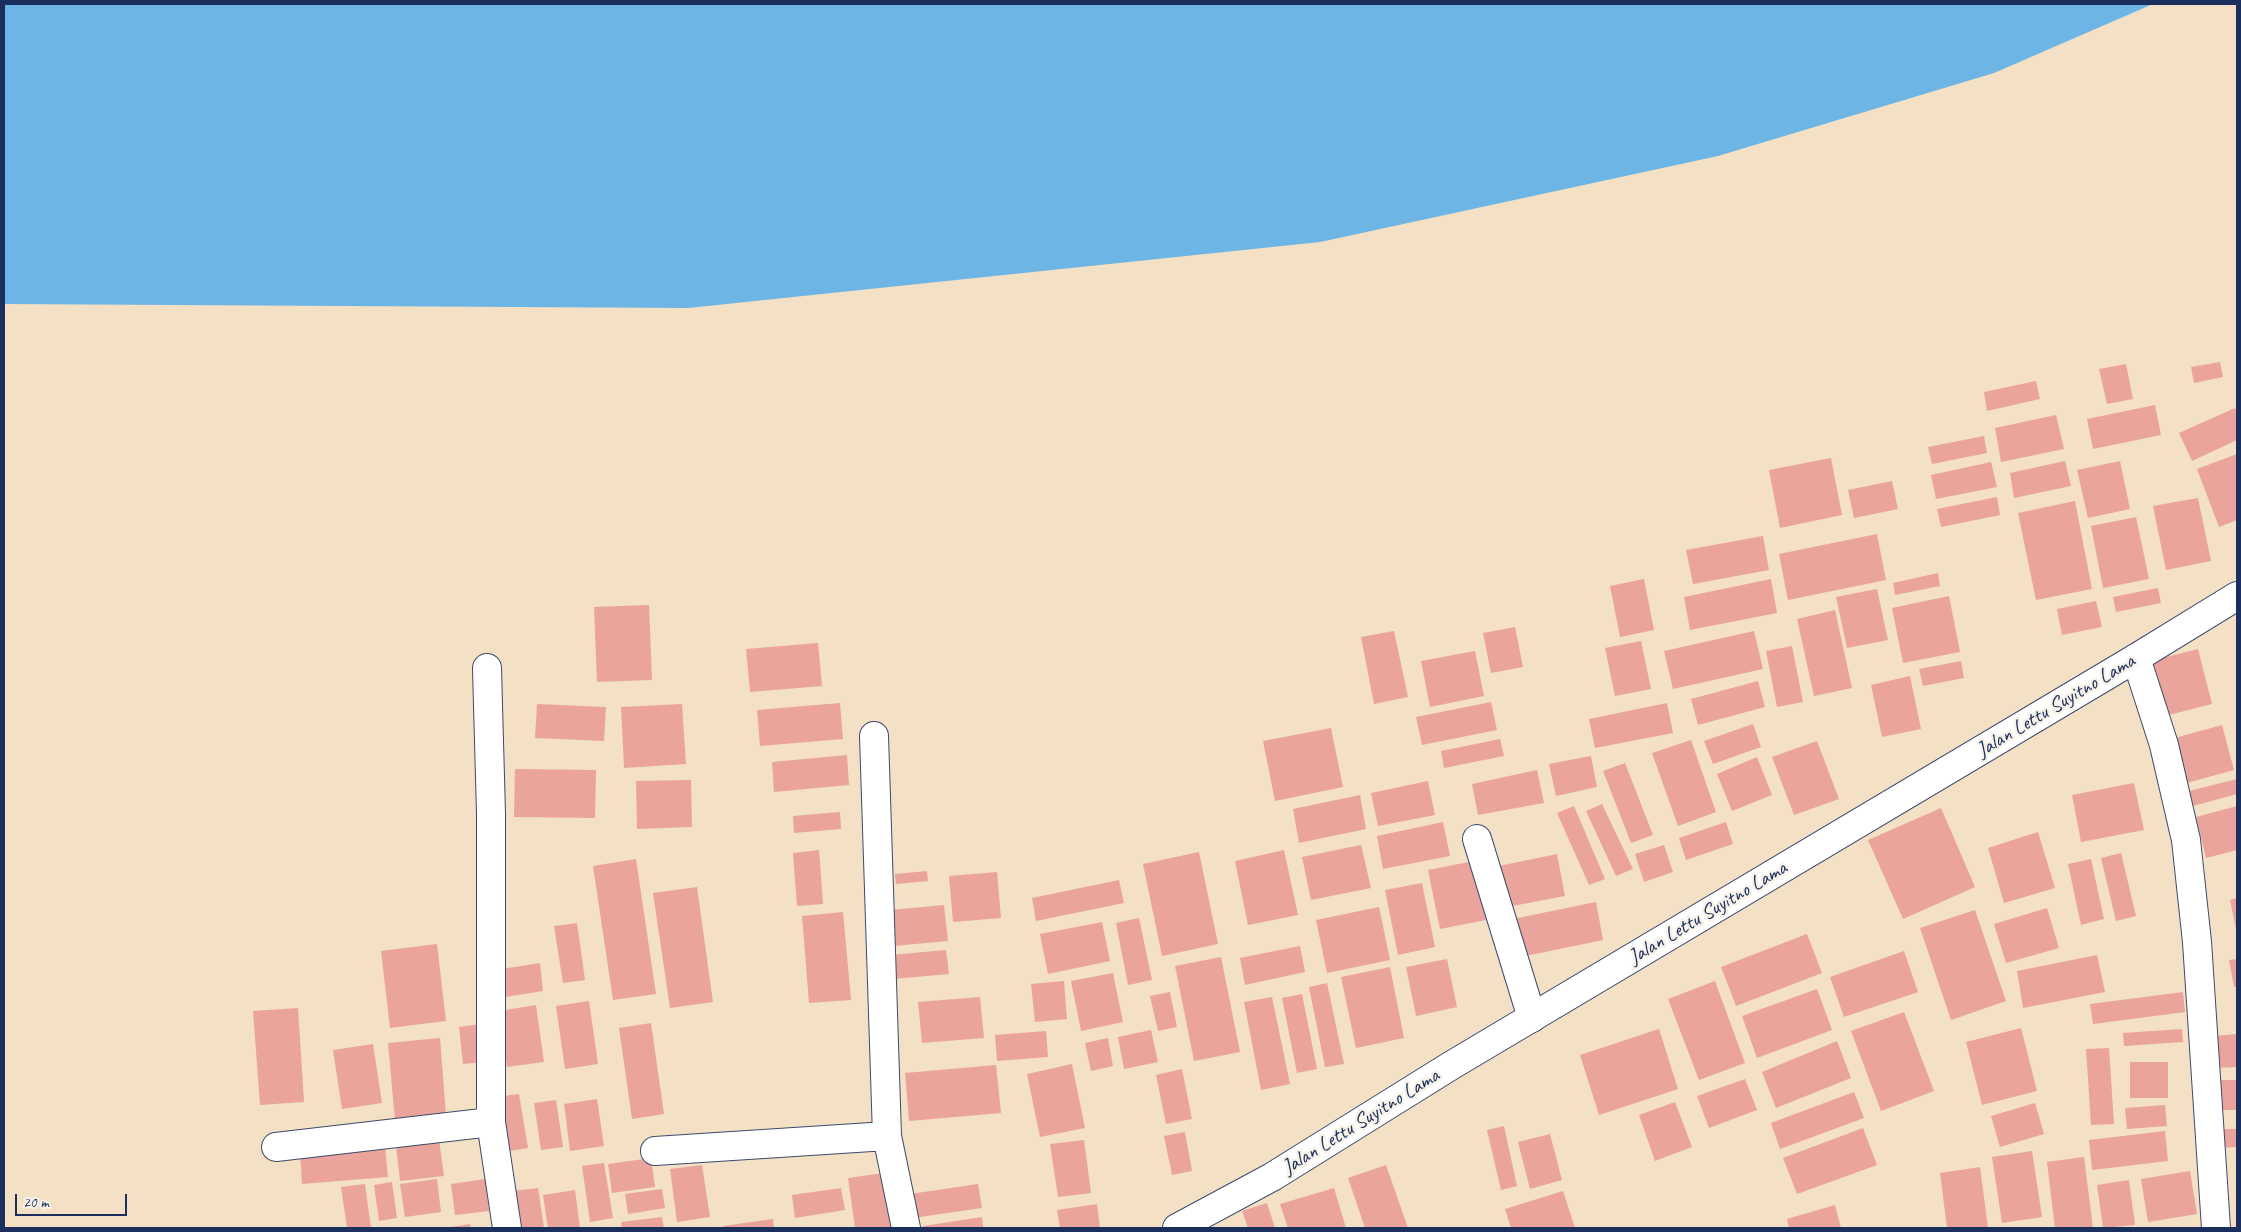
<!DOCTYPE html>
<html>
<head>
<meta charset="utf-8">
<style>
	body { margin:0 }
	#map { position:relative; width:2241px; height:1232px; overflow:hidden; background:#f3e0c5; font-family:Caveat,sans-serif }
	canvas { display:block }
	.frame { position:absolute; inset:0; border:5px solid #1b2f5e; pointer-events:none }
	.scale { position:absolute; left:15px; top:1194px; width:112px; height:22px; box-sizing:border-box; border:2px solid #1b2f5e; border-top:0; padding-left:6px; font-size:15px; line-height:18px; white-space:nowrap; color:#1b2f5e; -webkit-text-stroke:4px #f7f3e8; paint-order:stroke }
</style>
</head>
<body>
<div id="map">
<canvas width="2241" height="1232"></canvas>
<div class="frame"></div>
<div class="scale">20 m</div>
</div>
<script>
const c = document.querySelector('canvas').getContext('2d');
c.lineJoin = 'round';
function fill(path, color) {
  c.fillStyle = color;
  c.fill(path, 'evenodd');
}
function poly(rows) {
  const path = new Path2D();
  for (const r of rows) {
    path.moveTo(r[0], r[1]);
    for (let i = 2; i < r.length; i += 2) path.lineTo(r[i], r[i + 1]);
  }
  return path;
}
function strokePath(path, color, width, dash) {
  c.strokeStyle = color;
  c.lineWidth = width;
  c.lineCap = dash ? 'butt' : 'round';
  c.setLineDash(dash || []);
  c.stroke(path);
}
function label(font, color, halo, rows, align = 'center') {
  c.font = font + ' Caveat,sans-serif';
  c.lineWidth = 5;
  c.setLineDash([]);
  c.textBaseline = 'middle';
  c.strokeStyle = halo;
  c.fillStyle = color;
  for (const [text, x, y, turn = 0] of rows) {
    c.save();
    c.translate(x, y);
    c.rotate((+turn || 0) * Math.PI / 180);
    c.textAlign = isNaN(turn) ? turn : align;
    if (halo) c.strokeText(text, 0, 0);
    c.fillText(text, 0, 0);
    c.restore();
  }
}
const water = poly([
	[4,4,2153,4,1994,73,1718,156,1320,242,688,308,4,304]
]);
const building = poly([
	[2220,362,2223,377,2194,383,2191,367],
	[2126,364,2133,399,2107,404,2099,369],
	[2036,381,2040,399,1987,411,1984,392],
	[2155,405,2161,435,2093,449,2087,419],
	[2235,408,2237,413,2237,440,2192,461,2179,433],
	[2056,415,2064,449,2001,462,1995,428],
	[1984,436,1987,453,1932,464,1928,447],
	[2237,454,2237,520,2219,527,2197,469],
	[1831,458,1842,515,1780,528,1769,470],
	[2065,461,2071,486,2014,498,2010,473],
	[2120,461,2130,509,2088,518,2077,470],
	[1991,462,1997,487,1936,499,1931,475],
	[1892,481,1898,509,1854,518,1848,490],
	[1997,497,2000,515,1941,527,1937,509],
	[2198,498,2211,561,2166,570,2153,506],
	[2075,501,2092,589,2036,600,2018,513],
	[2136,517,2149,579,2103,588,2091,526],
	[1877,534,1886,580,1788,600,1779,554],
	[1763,536,1769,570,1693,584,1686,550],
	[1938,573,1940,586,1895,595,1893,583],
	[1644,579,1654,630,1620,637,1610,586],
	[1771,579,1777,613,1690,630,1684,597],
	[2158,588,2161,603,2116,612,2113,597],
	[1877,589,1888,640,1847,648,1836,597],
	[1949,596,1960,652,1903,663,1892,608],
	[2096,601,2102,627,2062,635,2057,609],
	[649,605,652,680,597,682,594,607],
	[1835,610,1852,688,1814,696,1797,619],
	[1515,627,1523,667,1491,673,1483,633],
	[1394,631,1408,697,1374,704,1361,637],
	[1754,631,1763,669,1673,689,1664,651],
	[1641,641,1651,689,1615,696,1605,648],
	[818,643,822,686,750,692,746,649],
	[1792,646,1803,702,1777,707,1766,651],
	[2198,649,2212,704,2161,717,2147,662],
	[1475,651,1484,696,1430,707,1421,661],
	[1961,661,1964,678,1923,686,1919,669],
	[1910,676,1921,729,1882,737,1871,685],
	[1758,681,1765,707,1698,725,1691,699],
	[1491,702,1497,730,1422,745,1416,717],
	[840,703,843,739,760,746,757,710],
	[1667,703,1673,733,1595,748,1589,719],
	[537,704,606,707,604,741,535,738],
	[682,704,686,764,624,768,621,707],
	[1753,724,1761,747,1713,764,1704,741],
	[2222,725,2234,770,2183,784,2171,739],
	[1331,728,1343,787,1275,801,1263,741],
	[1500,739,1504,756,1444,768,1441,751],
	[1691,740,1716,812,1678,826,1652,753],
	[1817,741,1839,799,1794,815,1772,757],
	[847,755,849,785,774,792,772,762],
	[1591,756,1597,787,1556,796,1549,764],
	[1757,757,1772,795,1732,811,1717,774],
	[1625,763,1653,835,1631,843,1603,771],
	[515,769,596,770,595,818,514,817],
	[1537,770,1544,803,1478,815,1472,784],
	[2237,779,2237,794,2193,806,2189,791],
	[691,780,692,827,637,829,636,781],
	[1428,781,1435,815,1378,826,1371,793],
	[2134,783,2144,830,2081,842,2072,795],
	[1360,795,1366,829,1299,843,1293,809],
	[1602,804,1633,869,1616,876,1586,811],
	[1574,806,1605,879,1589,885,1557,813],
	[2237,806,2237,850,2206,858,2196,817],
	[1941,808,1975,887,1903,919,1868,840],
	[840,812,841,829,794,833,793,816],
	[1443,822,1450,856,1383,869,1377,836],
	[1726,822,1733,844,1686,860,1679,838],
	[2038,832,2055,888,2004,903,1988,848],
	[1361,845,1371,888,1311,900,1302,857],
	[1664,845,1673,872,1644,882,1635,854],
	[819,850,823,904,797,906,793,853],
	[1284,850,1298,915,1248,925,1235,861],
	[1199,852,1218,944,1162,956,1143,864],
	[2121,853,2136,916,2116,921,2101,858],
	[1557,854,1565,896,1502,908,1494,867],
	[636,859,656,994,613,1000,593,866],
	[2091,859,2104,919,2081,925,2068,864],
	[1474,861,1486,920,1440,929,1428,870],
	[927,871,928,881,896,884,895,874],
	[997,872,1001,918,953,922,949,876],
	[1119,880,1124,903,1036,921,1032,898],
	[1422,883,1435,947,1398,955,1385,890],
	[697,887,713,1002,670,1008,653,893],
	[2237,898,2237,929,2236,929,2230,900],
	[1596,902,1603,940,1516,958,1508,920],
	[944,905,948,941,893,946,890,910],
	[1379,907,1390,960,1327,973,1316,920],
	[2047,908,2059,948,2006,963,1994,924],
	[1975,910,2006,1001,1951,1020,1920,928],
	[843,912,851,1000,809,1003,802,916],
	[1139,918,1152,980,1128,985,1116,923],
	[1102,922,1110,961,1048,974,1040,934],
	[577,923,585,980,563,983,554,926],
	[1807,934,1822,973,1736,1006,1721,967],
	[437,944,446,1021,390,1028,381,951],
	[1300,946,1305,972,1245,985,1240,958],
	[946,950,949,974,893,979,890,955],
	[1904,951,1918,992,1844,1017,1830,977],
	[2097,955,2105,992,2023,1008,2017,971],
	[1221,957,1240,1052,1194,1061,1175,966],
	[1447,959,1457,1007,1416,1016,1406,967],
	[2237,959,2237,987,2234,987,2229,960],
	[540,963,543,991,499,998,495,970],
	[1390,967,1404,1038,1356,1048,1341,977],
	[1113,973,1123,1022,1081,1031,1071,981],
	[1064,981,1067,1019,1035,1022,1031,984],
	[1715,981,1745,1063,1699,1080,1668,999],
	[1327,983,1344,1064,1325,1067,1309,987],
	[1817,989,1832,1030,1757,1058,1742,1016],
	[1170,992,1177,1027,1158,1031,1150,996],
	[2183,992,2185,1012,2093,1024,2090,1004],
	[1302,994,1317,1069,1297,1073,1282,998],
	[980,997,984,1038,922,1043,918,1002],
	[1272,997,1290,1084,1261,1090,1244,1002],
	[589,1001,598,1064,565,1069,556,1006],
	[536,1005,544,1062,507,1067,499,1011],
	[298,1008,304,1102,260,1105,253,1011],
	[1904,1012,1934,1091,1881,1111,1851,1031],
	[651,1023,664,1114,632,1119,619,1028],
	[480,1024,485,1062,463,1064,459,1027],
	[2021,1028,2037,1091,1982,1105,1966,1042],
	[1659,1029,1678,1089,1599,1115,1580,1055],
	[2182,1029,2183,1042,2124,1046,2123,1033],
	[1151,1030,1158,1062,1124,1069,1118,1037],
	[1046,1031,1048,1057,997,1061,995,1035],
	[2237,1034,2237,1067,2216,1068,2214,1036],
	[440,1038,446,1115,395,1120,388,1043],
	[1108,1038,1113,1066,1091,1071,1085,1043],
	[1837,1041,1851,1078,1776,1108,1762,1072],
	[373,1044,382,1103,342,1109,333,1050],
	[2109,1048,2114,1124,2091,1125,2086,1049],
	[2130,1062,2168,1062,2168,1098,2130,1098],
	[1072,1064,1085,1128,1040,1137,1027,1074],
	[996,1065,1001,1113,909,1121,905,1073],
	[1182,1069,1192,1119,1166,1124,1156,1075],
	[1745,1079,1757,1110,1709,1128,1697,1096],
	[2216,1080,2237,1080,2237,1110,2216,1110],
	[1854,1092,1864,1118,1780,1149,1771,1123],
	[519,1094,528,1148,504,1152,496,1097],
	[597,1099,604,1146,570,1151,564,1104],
	[556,1100,563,1147,541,1150,534,1103],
	[1675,1102,1692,1147,1655,1161,1639,1115],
	[2035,1103,2044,1134,2000,1147,1991,1116],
	[2165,1105,2167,1126,2127,1129,2125,1108],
	[1504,1126,1517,1186,1501,1190,1487,1130],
	[1863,1128,1877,1165,1797,1194,1783,1158],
	[2213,1129,2237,1129,2237,1147,2214,1148],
	[2165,1131,2168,1161,2092,1170,2089,1140],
	[438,1132,444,1176,400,1181,395,1137],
	[1185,1132,1192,1171,1172,1175,1164,1136],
	[1550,1134,1562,1180,1530,1189,1518,1142],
	[1084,1140,1091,1193,1058,1197,1050,1144],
	[385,1146,388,1177,302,1184,300,1151],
	[2032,1151,2042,1217,2002,1223,1992,1157],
	[2084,1157,2093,1228,2055,1228,2047,1162],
	[651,1158,655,1187,612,1193,608,1164],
	[604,1163,613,1218,590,1222,582,1166],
	[702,1165,710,1217,677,1222,670,1169],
	[1386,1165,1408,1228,1365,1228,1348,1178],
	[1980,1167,1988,1228,1947,1228,1940,1173],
	[2190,1171,2197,1214,2148,1222,2141,1179],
	[884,1173,892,1228,855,1228,848,1178],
	[437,1179,441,1212,405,1217,400,1184],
	[485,1179,489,1211,455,1215,451,1184],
	[2129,1180,2135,1225,2103,1228,2097,1185],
	[392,1182,397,1218,379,1221,374,1185],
	[365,1184,371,1228,347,1228,341,1187],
	[978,1184,982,1208,913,1218,910,1194],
	[538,1188,544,1228,516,1228,511,1191],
	[841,1188,845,1210,795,1218,792,1195],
	[1334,1188,1346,1228,1288,1228,1280,1204],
	[662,1189,665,1208,628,1214,625,1194],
	[575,1190,580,1228,548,1228,543,1195],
	[1563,1191,1575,1228,1511,1228,1505,1209],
	[1267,1203,1275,1228,1248,1228,1242,1211],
	[1097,1204,1100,1228,1060,1228,1057,1210],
	[1835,1205,1841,1228,1789,1228,1787,1219],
	[662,1217,664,1228,622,1228,621,1222],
	[982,1217,983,1228,923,1228,923,1226],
	[773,1219,774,1228,723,1228,723,1226],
	[470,1224,471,1228,451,1228,451,1227]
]);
const street = poly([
	[2136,658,2164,745,2186,840,2197,942,2216,1228],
	[487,668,491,814,491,1122,507,1228],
	[874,736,887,1136,906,1228],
	[1477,839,1532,1018],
	[276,1147,491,1122],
	[655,1151,887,1136]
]);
const secondary = poly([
	[1177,1228,1272,1177,1452,1065,2136,658,2237,596]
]);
const streetNames = [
	["Jalan Lettu Suyitno Lama",2056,706,-31],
	["Jalan Lettu Suyitno Lama",1708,913,-31],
	["Jalan Lettu Suyitno Lama",1361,1122,-32]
];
fill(water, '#6db5e5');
fill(building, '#eaa49c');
strokePath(street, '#3b4a6d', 30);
strokePath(secondary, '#3b4a6d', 30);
strokePath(street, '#fff', 28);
strokePath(secondary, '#fff', 28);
label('21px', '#1b2f5e', '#f7f3e8', streetNames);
</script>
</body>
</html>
